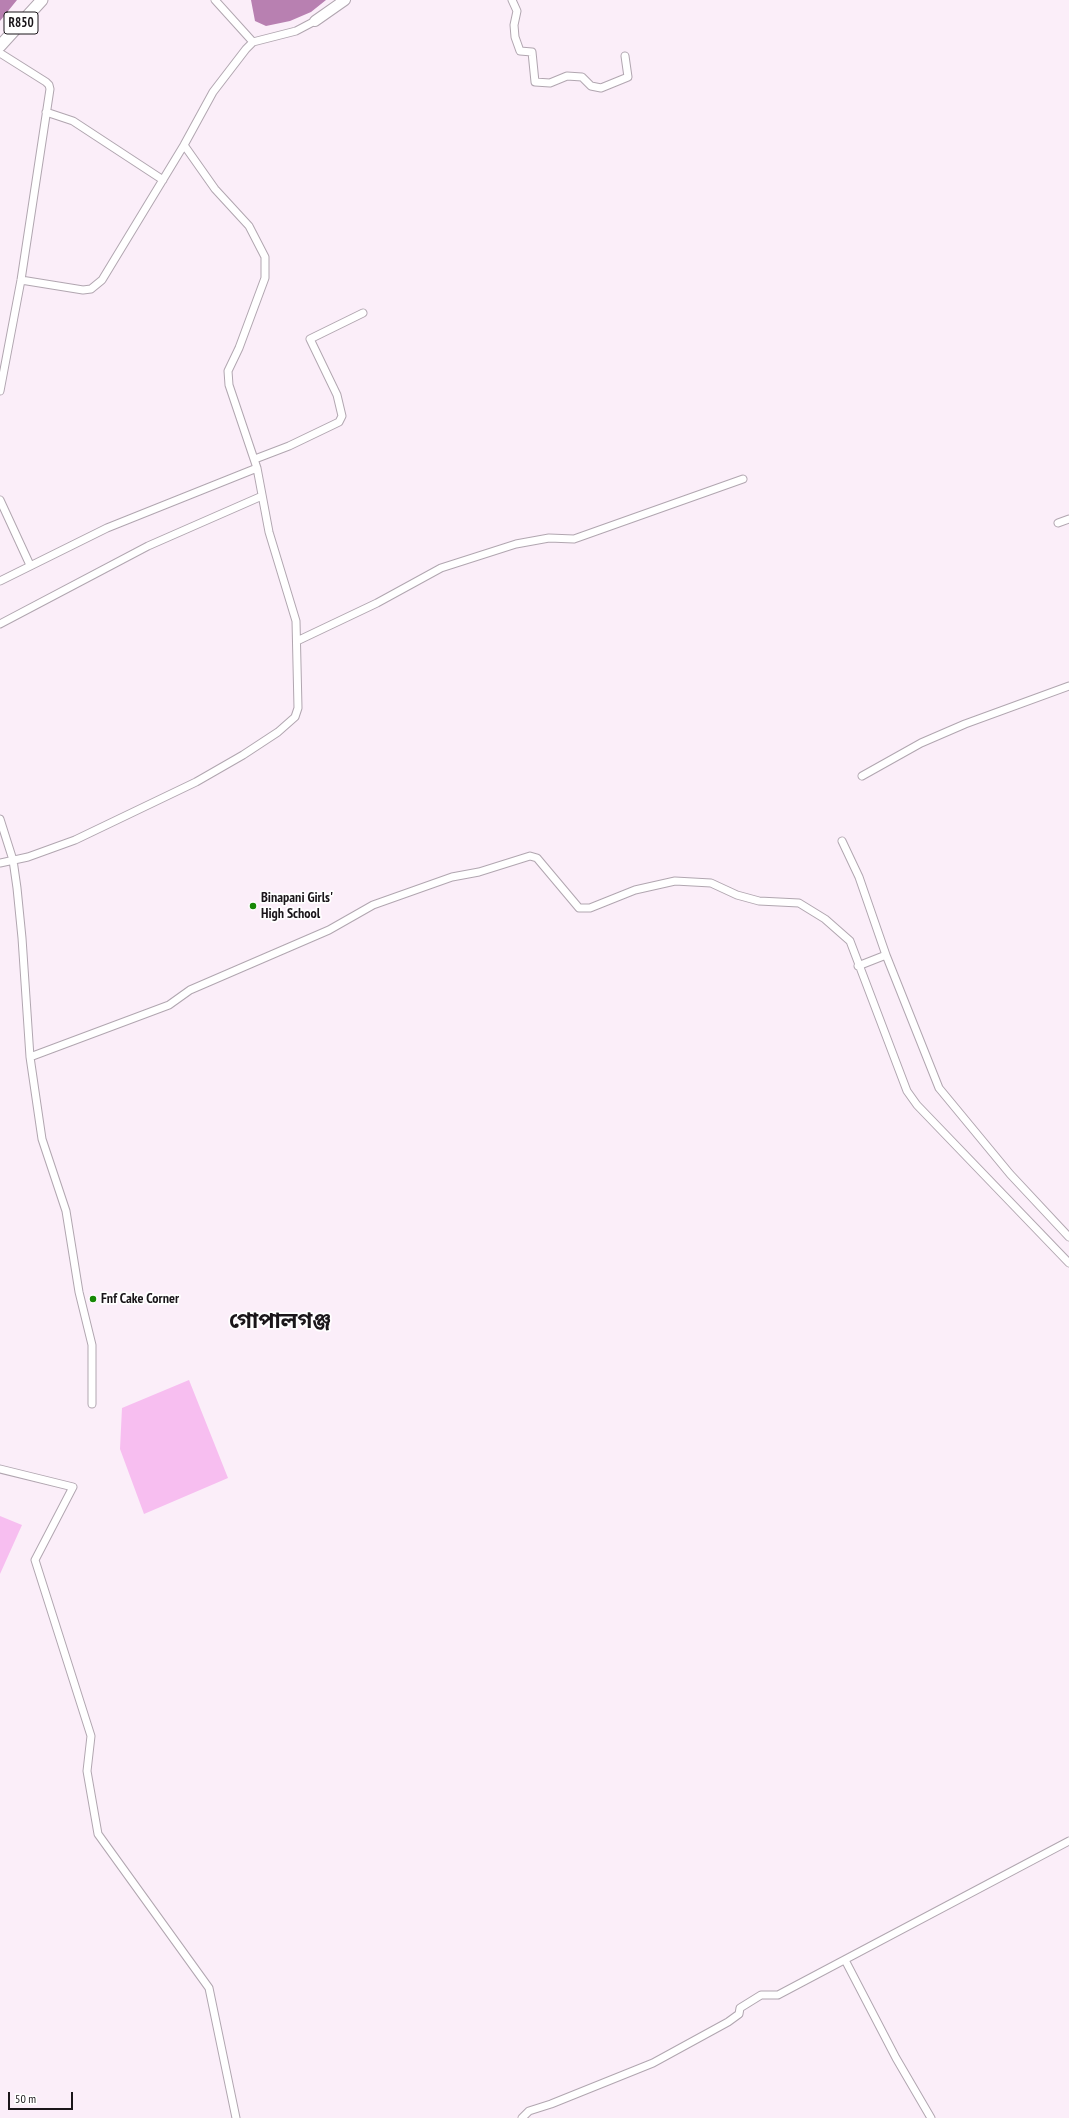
<!DOCTYPE html>
<html>
<head>
<meta charset="utf-8">
<style>
	body { margin:0 }
	#map { position:relative; width:1069px; height:2118px; overflow:hidden; background:#fbeef9; font-family:"PT Sans Narrow",sans-serif }
	canvas { display:block }
	.scale { position:absolute; left:8px; top:2092px; width:65px; height:18px; box-sizing:border-box; border:2px solid #1a161a; border-top:0; padding-left:5px; font-size:12px; line-height:14px; white-space:nowrap; color:#1a161a; -webkit-text-stroke:3px #fff; paint-order:stroke }
</style>
</head>
<body>
<div id="map">
<canvas width="1069" height="2118"></canvas>
<div class="scale">50 m</div>
</div>
<script>
const c = document.querySelector('canvas').getContext('2d');
c.lineJoin = 'round';
function fill(path, color) {
  c.fillStyle = color;
  c.fill(path, 'evenodd');
}
function poly(rows) {
  const path = new Path2D();
  for (const r of rows) {
    path.moveTo(r[0], r[1]);
    for (let i = 2; i < r.length; i += 2) path.lineTo(r[i], r[i + 1]);
  }
  return path;
}
function strokePath(path, color, width, dash) {
  c.strokeStyle = color;
  c.lineWidth = width;
  c.lineCap = dash ? 'butt' : 'round';
  c.setLineDash(dash || []);
  c.stroke(path);
}
function label(font, color, halo, rows, align = 'center') {
  c.font = font + ' "PT Sans Narrow","Noto Sans Bengali",sans-serif';
  c.lineWidth = 3.5;
  c.setLineDash([]);
  c.textBaseline = 'middle';
  c.strokeStyle = halo;
  c.fillStyle = color;
  for (const [text, x, y, turn = 0] of rows) {
    c.save();
    c.translate(x, y);
    c.rotate((+turn || 0) * Math.PI / 180);
    c.textAlign = isNaN(turn) ? turn : align;
    if (halo) c.strokeText(text, 0, 0);
    c.fillText(text, 0, 0);
    c.restore();
  }
}
const green = poly([
	[189,1380,228,1478,144,1514,120,1449,122,1408],
	[0,1516,22,1525,0,1574]
]);
const water = poly([
	[0,0,17,0,0,21],
	[251,0,326,0,311,12,290,21,266,26,255,21]
]);
const street = poly([
	[215,0,253,42],
	[512,0,517,11,514,25,515,37,520,51,532,52,535,82,550,83,567,76,582,77,591,86,601,88,628,77,625,56],
	[0,53,46,82,49,85,50,89,21,280,0,391],
	[46,112,73,121,163,180],
	[21,280,83,290,91,289,102,280,184,145,213,92,246,49,253,42,296,31,315,21],
	[255,459,289,446,339,422,342,416,337,395,310,339,363,313],
	[0,500,30,565],
	[1058,523,1069,519],
	[0,581,107,528,257,468],
	[0,624,148,546,262,496],
	[297,641,377,603,441,568,516,544,549,538,574,539,743,479],
	[862,776,921,743,965,724,1069,686],
	[0,819,13,860,17,888,22,938,30,1057,42,1139,66,1211,79,1292,92,1345,92,1404],
	[842,841,859,877,886,955],
	[0,863,28,857,75,840,196,782,243,755,278,732,295,717,298,708,296,621,269,532,257,468,229,385,228,371,239,348,265,278,265,257,249,226,215,189,184,145],
	[858,966,886,955,939,1088,1010,1174,1069,1237],
	[30,1057,169,1005,190,990,329,930,373,905,452,877,479,872,530,856,537,858,579,908,590,908,635,890,675,881,711,883,737,895,759,901,799,903,825,919,850,941,907,1091,917,1105,1069,1263],
	[0,1469,73,1487,35,1560,91,1736,87,1771,98,1834,209,1988,236,2118],
	[845,1960,896,2058,931,2118],
	[522,2118,529,2111,551,2104,653,2063,728,2022,739,2014,740,2008,761,1995,778,1995,1069,1841]
]);
const secondary = poly([
	[315,21,345,0]
]);
const primary = poly([
	[0,46,42,0]
]);
const markers = [
	[253,906,4,"#178806"],
	[93,1299,4,"#178806"]
];
const shields = [
	[21,23,34]
];
const shieldNames = [
	["R850",21,23]
];
const poiNames = [
	["Binapani Girls'",261,898],
	["High School",261,914],
	["Fnf Cake Corner",101,1299]
];
const townNames = [
	["গোপালগঞ্জ",280,1322]
];
fill(green, '#f7bef0');
fill(water, '#b880b1');
strokePath(street, '#b1a6b0', 9);
strokePath(secondary, '#b1a6b0', 12);
strokePath(primary, '#b1a6b0', 13);
strokePath(street, '#fff', 7);
strokePath(secondary, '#fff', 10);
strokePath(primary, '#fff', 11);
for (const [x, y, r, color] of markers) {
  const dot = new Path2D();
  dot.arc(x, y, r, 0, 2 * Math.PI);
  c.fillStyle = color;
  c.fill(dot);
  strokePath(dot, '#fff', 1.5);
}
for (const [x, y, w] of shields) {
  const box = new Path2D();
  box.roundRect(x - w / 2, y - 11, w, 22, 3);
  c.fillStyle = '#fff';
  c.fill(box);
  strokePath(box, '#1a161a', 1);
}
label('bold 13px', '#1a161a', null, shieldNames);
label('bold 14px', '#1a161a', '#fff', poiNames, 'left');
label('bold 22px', '#1a161a', '#fff', townNames);
</script>
</body>
</html>
